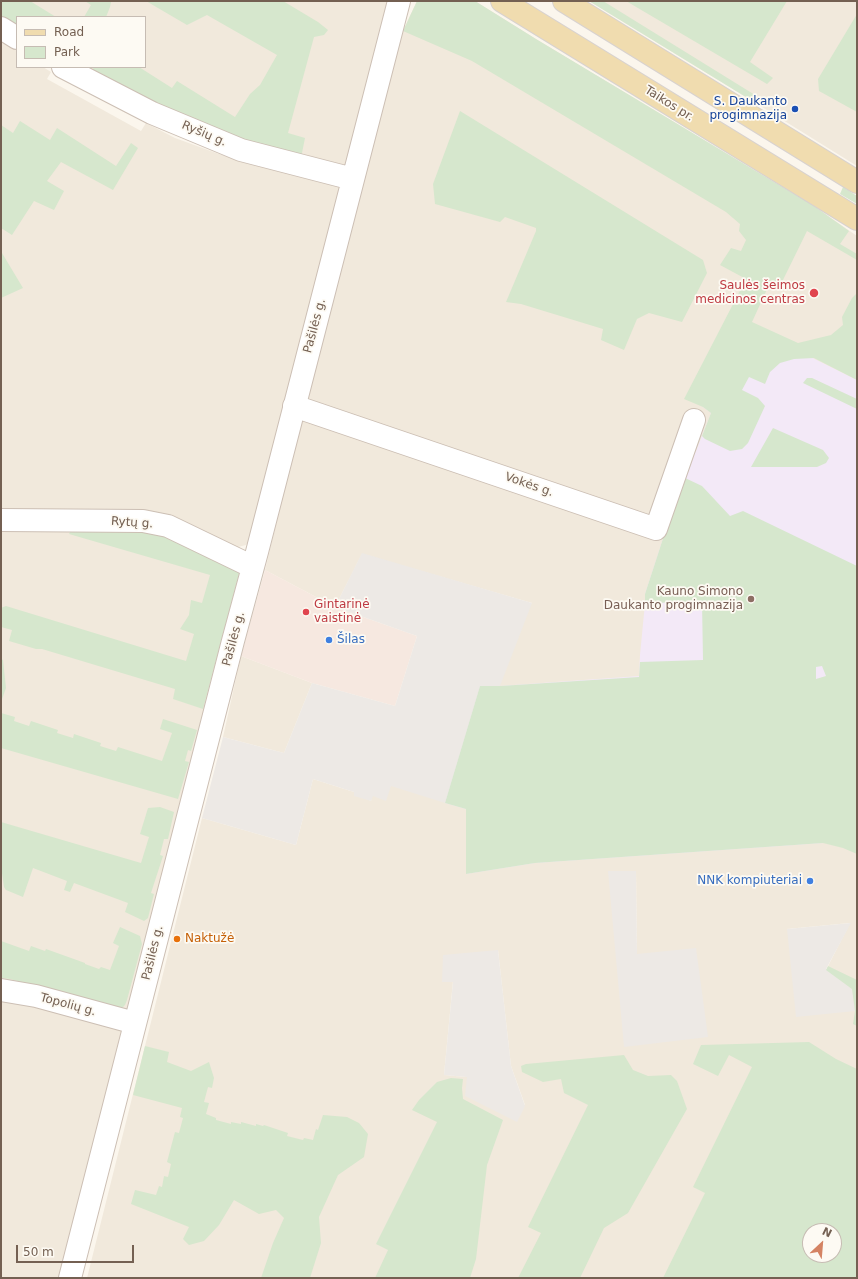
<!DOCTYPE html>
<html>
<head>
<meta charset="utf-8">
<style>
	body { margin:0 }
	#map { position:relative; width:858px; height:1279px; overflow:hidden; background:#fbf6ed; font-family:"DejaVu Sans",sans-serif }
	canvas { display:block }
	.frame { position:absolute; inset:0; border:2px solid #746052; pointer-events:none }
	.legend { position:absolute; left:16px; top:16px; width:130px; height:52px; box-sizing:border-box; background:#fdfaf3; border:1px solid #c6bcb3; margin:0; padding:5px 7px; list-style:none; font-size:12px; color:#746052 }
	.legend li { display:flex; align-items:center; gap:8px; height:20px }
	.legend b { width:20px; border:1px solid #c6bcb3 }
	.north { position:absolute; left:802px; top:1223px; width:40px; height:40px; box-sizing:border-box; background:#fdfaf3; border:1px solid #c6bcb3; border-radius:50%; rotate:26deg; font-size:11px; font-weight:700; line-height:16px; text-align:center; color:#746052 }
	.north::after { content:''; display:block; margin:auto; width:14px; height:18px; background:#d48363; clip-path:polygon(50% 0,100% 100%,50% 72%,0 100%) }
	.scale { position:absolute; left:16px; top:1245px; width:118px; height:18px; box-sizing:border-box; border:2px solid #746052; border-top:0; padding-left:5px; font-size:12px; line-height:14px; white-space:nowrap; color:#746052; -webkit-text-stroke:3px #fdfaf3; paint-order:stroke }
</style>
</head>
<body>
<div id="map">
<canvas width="858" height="1279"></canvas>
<div class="frame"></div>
<ul class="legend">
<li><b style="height:5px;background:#f0dcaf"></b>Road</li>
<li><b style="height:11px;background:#d6e7cd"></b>Park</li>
</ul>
<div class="north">N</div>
<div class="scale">50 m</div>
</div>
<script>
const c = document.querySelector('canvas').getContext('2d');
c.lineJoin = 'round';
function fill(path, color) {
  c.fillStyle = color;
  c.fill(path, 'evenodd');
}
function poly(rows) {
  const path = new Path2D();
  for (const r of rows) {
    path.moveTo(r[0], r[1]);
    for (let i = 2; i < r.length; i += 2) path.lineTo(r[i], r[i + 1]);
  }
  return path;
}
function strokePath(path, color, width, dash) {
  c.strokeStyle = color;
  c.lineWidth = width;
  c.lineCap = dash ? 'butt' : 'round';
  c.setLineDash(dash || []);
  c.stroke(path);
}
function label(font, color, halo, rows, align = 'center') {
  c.font = font + ' "DejaVu Sans",sans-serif';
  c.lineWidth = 3.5;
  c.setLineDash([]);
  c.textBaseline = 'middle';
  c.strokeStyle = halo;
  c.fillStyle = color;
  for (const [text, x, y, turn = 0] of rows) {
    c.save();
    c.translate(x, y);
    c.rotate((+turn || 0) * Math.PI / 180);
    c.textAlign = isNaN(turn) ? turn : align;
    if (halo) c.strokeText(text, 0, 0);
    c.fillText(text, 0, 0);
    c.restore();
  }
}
const residential = poly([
	[1,1,392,1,346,165,345,167,337,169,78,67,145,67,145,17,17,17],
	[417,1,475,1,536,39,814,206,857,236,857,1278,87,1278,202,818,296,845,313,779,354,792,371,801,372,796,391,786,532,603,362,554,335,607,265,570,307,397,399,39],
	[636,871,637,954,624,1047],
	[850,923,826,970,787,929],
	[498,950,511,1066,525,1105,467,1077,444,1075,453,981],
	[810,1231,834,1231,834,1255,810,1255],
	[589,1,857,1,857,166,754,102],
	[1,41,17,51,17,67,43,67,51,72,47,79,141,131,146,123,175,138,219,154,334,183,340,188,251,538,246,545,238,547,209,535,1,512],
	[45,525,245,572,61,1278,1,1278,1,529],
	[241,656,312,683,284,753,223,737]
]);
const commercial = poly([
	[265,570,335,607,417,636,395,706,312,683,241,656]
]);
const industrial = poly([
	[362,553,532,603,500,686,480,686,445,803,391,786,386,801,373,796,371,801,354,796,354,792,313,779,296,845,202,818,223,737,284,753,312,683,395,706,417,636,335,607],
	[608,871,636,871,637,954,696,948,708,1037,624,1047],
	[851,923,826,969,852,989,855,1011,796,1017,787,929],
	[498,950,511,1066,525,1106,517,1122,465,1096,467,1077,444,1075,453,982,442,982,443,955]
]);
const education = poly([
	[744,324,857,380,857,702,823,843,535,863,466,874,466,809,445,803,480,686,500,686,639,676,640,655,645,603,645,594,683,477,696,451,711,413,703,407]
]);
const green = poly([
	[1,1,30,1,56,17,17,17,17,31,1,20],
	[85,1,109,1,111,2,110,7,106,17,84,17,91,5],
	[146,1,283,1,318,22,328,30,324,35,314,37,288,133,305,138,301,158,252,144,165,110,90,74,94,67,139,67,172,88,177,81,235,117,250,94,260,85,277,55,207,15,187,25],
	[417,1,475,1,536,39,814,206,849,231,840,244,857,254,857,260,807,231,781,284,769,285,752,322,798,343,831,335,843,325,842,317,852,298,857,293,857,380,814,358,794,359,780,363,770,372,765,384,749,377,742,390,758,398,765,406,748,443,742,449,730,451,705,439,702,436,711,413,703,407,684,399,746,279,720,265,731,248,741,251,746,240,739,231,740,224,726,212,472,61,403,31],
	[589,1,603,1,755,95,754,102],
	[626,1,787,1,750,62,773,78,767,84],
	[857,14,857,112,819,91,818,79],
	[460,111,703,260,707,273,682,322,649,313,637,319,624,350,601,340,603,329,521,304,506,302,536,231,536,228,505,217,500,222,435,204,433,184],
	[20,121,50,140,57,128,116,166,131,143,138,148,113,190,61,162,47,181,64,191,54,210,34,201,12,235,1,228,1,125,13,133],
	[843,187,857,196,857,204,840,194],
	[2,253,23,288,1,298,1,254],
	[807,378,812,378,857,399,857,409,803,383],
	[773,428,823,450,829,458,826,463,817,467,751,467],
	[683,477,702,486,730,516,743,511,857,566,857,854,843,848,823,843,535,863,466,874,466,809,445,803,480,686,500,686,639,677,640,662,703,660,702,602,645,603,645,594],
	[822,666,826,676,816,679,816,667],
	[73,526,152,531,240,570,203,709,173,699,175,689,42,649,36,649,9,641,12,630,1,627,1,608,6,606,186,661,194,634,180,629,189,615,191,600,202,603,210,575,69,534],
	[1,659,3,660,6,688,1,702],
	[1,713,15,717,14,721,29,726,31,721,58,730,57,733,73,738,74,734,101,743,100,746,116,751,118,747,162,761,172,733,160,729,163,719,197,730,191,751,188,750,185,761,189,762,178,799,1,748],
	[160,807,174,812,168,839,164,839,160,855,163,856,151,893,154,894,148,918,144,921,125,912,128,903,74,883,70,892,64,890,67,881,33,868,23,897,6,890,4,887,1,866,1,822,141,863,149,837,140,834,148,808],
	[120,927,140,936,142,944,127,1000,125,1005,122,1008,116,1009,10,979,1,978,1,941,29,951,31,946,45,951,46,949,85,963,85,964,99,969,101,967,110,970,119,946,113,943],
	[828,966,857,980,857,1026,853,1024,855,1011,852,989,826,970],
	[809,1042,836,1059,857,1069,857,1278,663,1278,705,1193,693,1187,752,1067,729,1055,718,1076,693,1064,701,1045],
	[810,1231,834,1231,834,1255,810,1255],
	[145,1046,169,1052,167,1062,191,1071,209,1062,214,1078,212,1088,208,1087,204,1102,209,1103,206,1114,216,1118,216,1120,231,1124,231,1122,241,1124,241,1122,256,1126,256,1124,263,1126,264,1125,288,1133,287,1136,303,1140,304,1138,313,1140,316,1129,318,1130,323,1115,347,1117,359,1123,368,1134,364,1157,338,1175,319,1217,321,1243,310,1278,261,1278,273,1243,284,1218,276,1210,259,1214,234,1200,219,1225,204,1241,189,1245,183,1239,189,1227,131,1204,135,1190,156,1195,159,1186,162,1187,164,1176,168,1177,171,1164,167,1162,175,1132,179,1133,183,1118,180,1117,182,1108,133,1095],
	[624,1055,633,1070,648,1076,671,1075,677,1081,687,1109,628,1213,604,1228,580,1278,518,1278,541,1233,528,1227,588,1105,564,1093,561,1079,543,1082,522,1072,521,1066,526,1064],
	[451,1078,463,1079,462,1088,463,1099,503,1120,487,1165,476,1259,470,1278,375,1278,388,1250,376,1244,437,1122,412,1110,419,1100,437,1082]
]);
const minor = poly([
	[1,28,17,38],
	[63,67,152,113,241,150,353,179],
	[294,406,656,529,694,420],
	[1,520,143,521,168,526,253,567],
	[1,990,36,996,135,1023],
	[70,1278,233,641,257,552,399,1]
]);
const major = poly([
	[502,1,857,219],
	[564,1,857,182]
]);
const markers = [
	[795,109,4,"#1a4fb4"],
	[814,293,5,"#e0444e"],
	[751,599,4,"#8d6e63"],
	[306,612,4,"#e0444e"],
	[329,640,4,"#3f7fe0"],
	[810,881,4,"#3f7fe0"],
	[177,939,4,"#e8710a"]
];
const transitNames = [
	["S. Daukanto",787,102],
	["progimnazija",787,116]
];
const streetNames = [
	["Taikos pr.",669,104,32],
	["Ryšių g.",204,134,23],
	["Pašilės g.",315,326,-75],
	["Vokės g.",529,485,19],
	["Rytų g.",132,523,4],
	["Pašilės g.",234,639,-75],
	["Pašilės g.",153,953,-76],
	["Topolių g.",68,1005,15]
];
const healthNames = [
	["Saulės šeimos",805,286],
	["medicinos centras",805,300],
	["Gintarinė",314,605,"left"],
	["vaistinė",314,619,"left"]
];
const educationNames = [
	["Kauno Simono",743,592],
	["Daukanto progimnazija",743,606]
];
const shopNames = [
	["Šilas",337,640],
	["NNK kompiuteriai",802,881,"right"]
];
const foodNames = [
	["Naktužė",185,939]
];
fill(residential, '#f1e9dc');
fill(commercial, '#f6e8e0');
fill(industrial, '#ede9e5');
fill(education, '#f3e9f7');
fill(green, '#d6e7cd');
strokePath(minor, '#ccbfb4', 24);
strokePath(major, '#d8d2cf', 24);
strokePath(minor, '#fff', 22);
strokePath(major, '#f0dcaf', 22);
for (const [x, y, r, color] of markers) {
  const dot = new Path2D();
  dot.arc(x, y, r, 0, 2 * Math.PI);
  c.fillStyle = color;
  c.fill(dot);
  strokePath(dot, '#fdfaf3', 1.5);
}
label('12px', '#164399', '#fdfaf3', transitNames, 'right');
label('12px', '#746052', '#fdfaf3', streetNames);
label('12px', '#be3a42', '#fdfaf3', healthNames, 'right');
label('12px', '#785e54', '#fdfaf3', educationNames, 'right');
label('12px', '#366cbe', '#fdfaf3', shopNames, 'left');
label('12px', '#c56008', '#fdfaf3', foodNames, 'left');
</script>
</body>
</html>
